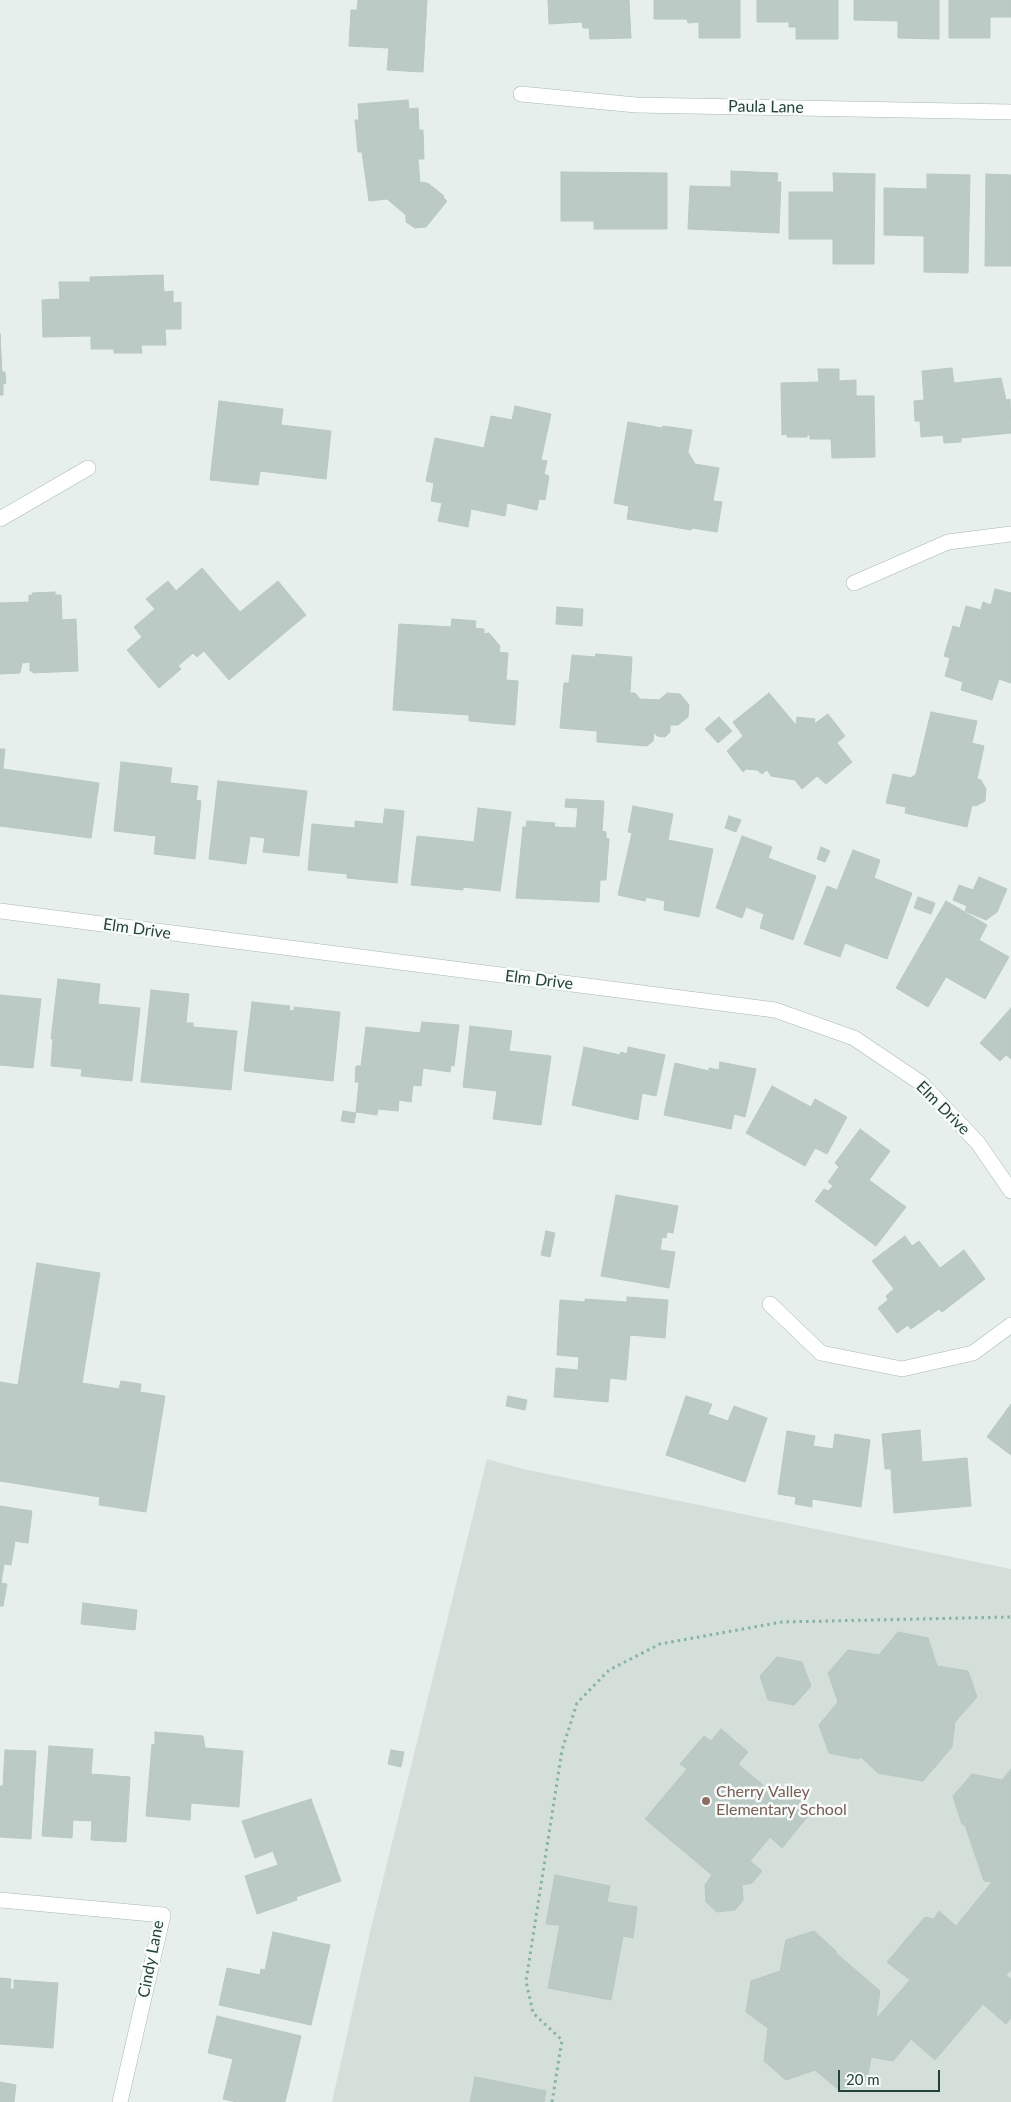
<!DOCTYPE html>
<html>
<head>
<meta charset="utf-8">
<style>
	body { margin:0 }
	#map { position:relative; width:1011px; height:2102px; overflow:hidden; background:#e6efeb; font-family:Lato,sans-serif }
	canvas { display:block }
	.scale { position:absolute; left:838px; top:2070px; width:102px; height:22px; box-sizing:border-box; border:2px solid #24423a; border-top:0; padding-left:6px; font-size:15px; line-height:18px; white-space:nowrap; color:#24423a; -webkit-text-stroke:4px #f7fbf9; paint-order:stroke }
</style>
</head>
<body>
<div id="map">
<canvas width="1011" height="2102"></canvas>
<div class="scale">20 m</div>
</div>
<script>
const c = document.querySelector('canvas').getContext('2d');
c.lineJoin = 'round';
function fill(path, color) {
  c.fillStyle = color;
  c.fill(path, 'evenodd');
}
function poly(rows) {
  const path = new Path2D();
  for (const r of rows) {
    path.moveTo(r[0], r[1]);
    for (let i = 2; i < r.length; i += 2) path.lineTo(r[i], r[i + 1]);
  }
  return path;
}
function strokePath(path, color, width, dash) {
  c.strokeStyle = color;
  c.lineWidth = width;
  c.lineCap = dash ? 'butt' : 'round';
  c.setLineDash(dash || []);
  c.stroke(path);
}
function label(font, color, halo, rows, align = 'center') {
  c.font = font + ' Lato,sans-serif';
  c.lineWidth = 5;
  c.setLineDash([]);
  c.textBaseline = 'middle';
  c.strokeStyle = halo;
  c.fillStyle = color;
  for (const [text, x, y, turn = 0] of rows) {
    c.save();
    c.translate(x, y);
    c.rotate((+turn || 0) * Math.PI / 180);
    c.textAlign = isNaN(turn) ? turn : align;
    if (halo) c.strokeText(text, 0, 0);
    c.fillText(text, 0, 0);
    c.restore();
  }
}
const built = poly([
	[487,1459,523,1469,1011,1569,1011,2102,332,2102,370,1932]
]);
const building = poly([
	[358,0,427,0,423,72,387,70,389,48,349,46,351,10,357,10,358,0],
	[548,0,629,0,631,38,590,39,589,28,583,28,582,22,549,24,548,0],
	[654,0,740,0,740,38,699,38,699,22,688,23,687,19,654,19,654,0],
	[757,0,838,0,838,39,796,39,796,27,789,27,789,22,757,22,757,0],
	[854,0,939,0,939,39,898,38,898,21,854,20,854,0],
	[949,0,1011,0,1011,17,990,17,990,38,949,38,949,0],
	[408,100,409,109,418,108,419,130,423,130,424,159,418,159,420,183,423,182,429,184,444,196,443,197,447,201,426,227,415,228,406,222,406,215,387,199,369,201,362,152,358,152,355,120,359,120,358,104,408,100],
	[731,171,778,173,777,182,781,182,779,233,688,229,690,186,731,187,731,171],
	[561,172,667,173,667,229,594,229,594,221,561,221,561,172],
	[833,173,875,174,874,264,833,264,833,239,789,239,789,192,834,192,833,173],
	[927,174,970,175,968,273,924,272,924,236,884,235,884,188,927,189,927,174],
	[986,174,1011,175,1011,266,985,266,986,174],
	[163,275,164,292,173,291,173,303,181,302,181,329,165,329,166,345,141,345,142,353,114,353,114,349,91,349,91,336,43,337,42,300,60,299,59,282,90,282,90,277,163,275],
	[0,334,2,372,5,372,6,383,3,384,3,395,0,395,0,334],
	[952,368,954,383,1001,378,1006,400,1010,399,1011,433,961,438,961,442,944,443,943,435,921,437,920,421,915,421,914,401,924,400,922,371,952,368],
	[818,369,839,369,839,381,856,380,856,396,874,396,875,457,832,458,831,439,810,439,810,435,807,435,807,437,787,437,787,434,782,435,781,383,819,382,818,369],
	[219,401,283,409,281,425,331,431,326,479,260,471,258,485,210,480,219,401],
	[515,406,551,414,541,460,547,461,544,474,549,476,545,500,539,499,537,510,507,503,505,516,471,509,468,527,438,521,442,503,431,501,434,483,426,481,435,438,484,448,491,416,512,420,515,406],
	[628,422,662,428,663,426,692,430,688,452,695,464,719,468,713,501,722,502,717,532,692,528,691,530,627,519,629,506,614,503,628,422],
	[202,568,240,612,278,581,306,615,229,680,204,651,197,657,193,653,178,666,181,669,159,688,127,650,142,637,134,627,155,609,146,599,168,581,176,591,202,568],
	[995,589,1011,593,1011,683,999,679,992,700,961,690,963,682,945,676,950,658,944,656,953,626,960,628,966,606,981,610,983,602,991,605,995,589],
	[55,592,55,595,61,595,62,620,76,619,78,671,33,673,33,671,30,671,30,662,22,663,20,673,0,674,0,603,29,602,29,595,32,596,32,593,55,592],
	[557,607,583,609,582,626,556,624,557,607],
	[452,619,476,621,475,628,484,629,484,634,489,633,500,646,499,652,508,653,506,680,518,681,515,725,469,721,469,715,393,710,399,624,451,627,452,619],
	[596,654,632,657,630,693,635,693,641,700,641,699,659,700,667,693,680,694,689,705,688,717,678,725,670,725,670,732,665,737,657,736,654,732,653,741,647,746,597,742,597,731,560,728,564,683,569,683,572,655,595,657,596,654],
	[769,693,796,725,797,717,815,719,814,724,828,714,845,736,837,743,852,762,826,784,817,776,802,789,795,780,771,776,767,770,762,774,757,770,746,769,743,772,727,751,743,736,733,722,769,693],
	[931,712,977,721,972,743,984,746,977,779,981,780,986,789,985,801,976,806,972,805,967,827,905,813,906,807,886,803,893,774,911,778,916,774,931,712],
	[719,717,732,731,718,743,705,729,719,717],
	[0,749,5,749,3,769,99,783,91,838,0,826,0,749],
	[121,762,172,768,170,783,198,786,196,800,201,801,195,859,154,854,156,836,114,831,121,762],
	[218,781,307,791,299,856,263,852,265,838,250,836,246,864,209,859,218,781],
	[566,799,604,801,602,831,606,832,606,838,609,839,606,880,600,880,599,902,516,898,523,827,526,827,527,821,555,823,554,827,576,828,578,808,565,807,566,799],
	[633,806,673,814,668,840,713,849,699,917,664,910,665,901,646,897,645,901,618,895,632,833,628,832,633,806],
	[478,808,511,812,500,891,463,887,463,890,411,885,417,836,474,842,478,808],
	[385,809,404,811,397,883,347,878,347,874,308,870,312,824,355,828,355,821,383,824,385,809],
	[729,816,741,820,736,832,725,828,729,816],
	[742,836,772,847,768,858,816,876,793,940,760,928,764,914,746,907,742,918,716,908,742,836],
	[821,847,830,851,825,862,817,859,821,847],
	[853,850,880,860,874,878,912,893,887,959,845,943,840,957,804,944,827,886,837,890,853,850],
	[979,877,1007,889,997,912,986,920,965,911,967,906,953,900,959,885,973,890,979,877],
	[918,897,935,903,931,914,914,908,918,897],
	[946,901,987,925,979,940,1009,957,985,999,946,977,928,1007,896,988,946,901],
	[58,979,100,984,98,1004,140,1008,132,1081,81,1076,82,1069,51,1066,53,1039,51,1039,58,979],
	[151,990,189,994,186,1023,193,1023,193,1027,237,1031,231,1090,141,1082,151,990],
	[0,995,41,999,33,1068,0,1065,0,995],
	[252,1002,290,1006,289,1010,294,1011,294,1007,340,1012,333,1081,244,1071,252,1002],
	[1011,1008,1011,1059,1006,1055,1000,1061,980,1043,1011,1008],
	[422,1022,459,1025,454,1066,451,1065,450,1072,423,1068,421,1086,413,1085,411,1102,399,1100,398,1111,378,1109,377,1115,356,1112,359,1082,355,1082,356,1066,361,1066,366,1027,420,1033,422,1022],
	[470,1026,512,1031,509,1051,551,1056,541,1125,493,1119,497,1091,463,1087,470,1026],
	[584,1047,620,1055,621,1052,627,1054,628,1047,665,1055,656,1096,642,1093,638,1120,572,1105,584,1047],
	[720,1062,756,1069,745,1117,734,1114,731,1129,664,1115,675,1063,709,1071,709,1068,719,1070,720,1062],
	[772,1086,811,1107,815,1099,847,1117,827,1154,815,1148,805,1166,746,1133,772,1086],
	[343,1111,356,1113,354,1123,341,1121,343,1111],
	[860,1129,890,1151,869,1180,906,1207,876,1246,815,1201,824,1189,828,1191,833,1186,828,1182,839,1167,835,1163,860,1129],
	[616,1195,678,1206,673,1233,667,1232,666,1238,662,1237,660,1250,675,1252,669,1288,601,1276,616,1195],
	[546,1231,555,1233,550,1257,541,1255,546,1231],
	[905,1236,912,1246,919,1241,940,1268,964,1250,985,1279,942,1312,939,1309,911,1329,908,1325,897,1333,878,1308,888,1300,886,1296,894,1289,872,1261,905,1236],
	[37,1263,100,1273,82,1383,119,1389,121,1381,141,1384,140,1392,165,1396,146,1512,99,1505,100,1497,0,1481,0,1382,18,1385,37,1263],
	[627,1297,668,1300,665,1338,630,1335,626,1380,610,1378,608,1402,554,1397,556,1368,578,1370,579,1357,557,1355,560,1300,585,1302,585,1299,627,1302,627,1297],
	[508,1396,527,1400,525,1410,506,1406,508,1396],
	[686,1396,712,1404,708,1414,728,1421,734,1406,767,1418,745,1482,666,1455,686,1396],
	[1011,1404,1011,1455,987,1437,1011,1404],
	[920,1430,922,1462,967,1458,971,1506,894,1513,891,1469,885,1469,882,1434,920,1430],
	[787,1431,815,1436,813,1446,833,1449,835,1434,870,1440,861,1507,812,1499,812,1507,795,1504,796,1497,778,1494,787,1431],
	[0,1506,32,1511,28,1543,15,1541,11,1565,4,1564,1,1583,7,1584,3,1606,0,1606,0,1506],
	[83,1603,137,1610,135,1630,81,1624,83,1603],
	[898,1632,928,1638,937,1666,968,1671,977,1697,955,1722,952,1747,923,1781,878,1773,861,1757,858,1759,829,1753,819,1725,838,1702,828,1673,848,1650,879,1655,898,1632],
	[777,1657,802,1662,811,1686,794,1705,768,1700,760,1676,777,1657],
	[721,1729,748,1752,738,1764,778,1798,786,1789,812,1811,782,1848,770,1837,750,1861,762,1871,752,1883,742,1885,743,1900,735,1910,717,1912,706,1902,705,1885,712,1875,645,1819,687,1769,680,1764,704,1736,711,1741,721,1729],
	[155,1732,203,1736,205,1748,243,1751,239,1807,191,1803,190,1820,146,1816,152,1744,155,1745,155,1732],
	[49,1746,93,1749,91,1774,130,1777,126,1842,91,1840,92,1821,73,1820,72,1838,42,1836,49,1746],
	[5,1750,36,1751,31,1839,0,1837,0,1786,3,1786,5,1750],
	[391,1750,404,1752,401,1767,388,1764,391,1750],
	[1011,1769,1011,1970,1006,1975,1011,1979,1011,2018,1006,2024,983,2004,935,2060,911,2039,893,2061,871,2057,867,2080,839,2090,815,2070,786,2080,764,2061,768,2028,746,2012,751,1981,780,1971,786,1940,814,1931,836,1951,836,1953,880,1991,876,2019,910,1980,887,1962,925,1917,934,1919,939,1911,956,1926,992,1882,984,1881,965,1825,962,1824,953,1796,972,1774,1002,1780,1011,1769],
	[311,1799,341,1881,296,1897,297,1900,257,1914,245,1876,278,1865,273,1851,255,1858,242,1821,311,1799],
	[555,1875,610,1886,607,1902,637,1907,633,1938,623,1936,611,2000,548,1988,560,1925,546,1924,555,1875],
	[273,1932,330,1945,311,2025,219,2005,227,1968,260,1975,261,1969,265,1970,273,1932],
	[0,1978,11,1979,10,1989,14,1989,14,1980,58,1983,53,2048,0,2044,0,1978],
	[217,2016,301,2036,285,2102,237,2102,223,2099,233,2059,208,2053,217,2016],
	[475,2077,546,2091,544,2102,470,2102,475,2077],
	[0,2082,16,2085,14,2102,0,2102,0,2082]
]);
const path = poly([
	[552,2102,562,2040,533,2013,526,1981,562,1750,577,1703,609,1670,660,1644,782,1622,1011,1617]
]);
const street = poly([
	[521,94,636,105,1011,112],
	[0,519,88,468],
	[854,583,948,542,1011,534],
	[0,911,775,1010,854,1038,921,1083,978,1143,1011,1191],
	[770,1304,821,1353,902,1369,973,1353,1011,1325],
	[0,1900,163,1915,120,2102]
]);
const markers = [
	[706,1801,5,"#8d6e63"]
];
const streetNames = [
	["Paula Lane",766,107,1],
	["Elm Drive",137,929,8],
	["Elm Drive",539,980,7],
	["Elm Drive",943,1108,45],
	["Cindy Lane",151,1959,-79]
];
const educationNames = [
	["Cherry Valley",716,1792],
	["Elementary School",716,1810]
];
fill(built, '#d4dfda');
fill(building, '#bbcac4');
strokePath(building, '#b8c9c2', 1);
strokePath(street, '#a8b8b2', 16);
strokePath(path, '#86b3a5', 3, [2.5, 4]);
strokePath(street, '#fff', 15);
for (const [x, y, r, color] of markers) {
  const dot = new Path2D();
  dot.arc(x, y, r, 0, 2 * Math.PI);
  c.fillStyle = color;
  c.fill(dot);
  strokePath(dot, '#f7fbf9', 2);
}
label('16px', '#24423a', '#f7fbf9', streetNames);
label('16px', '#785e54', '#f7fbf9', educationNames, 'left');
</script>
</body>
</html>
